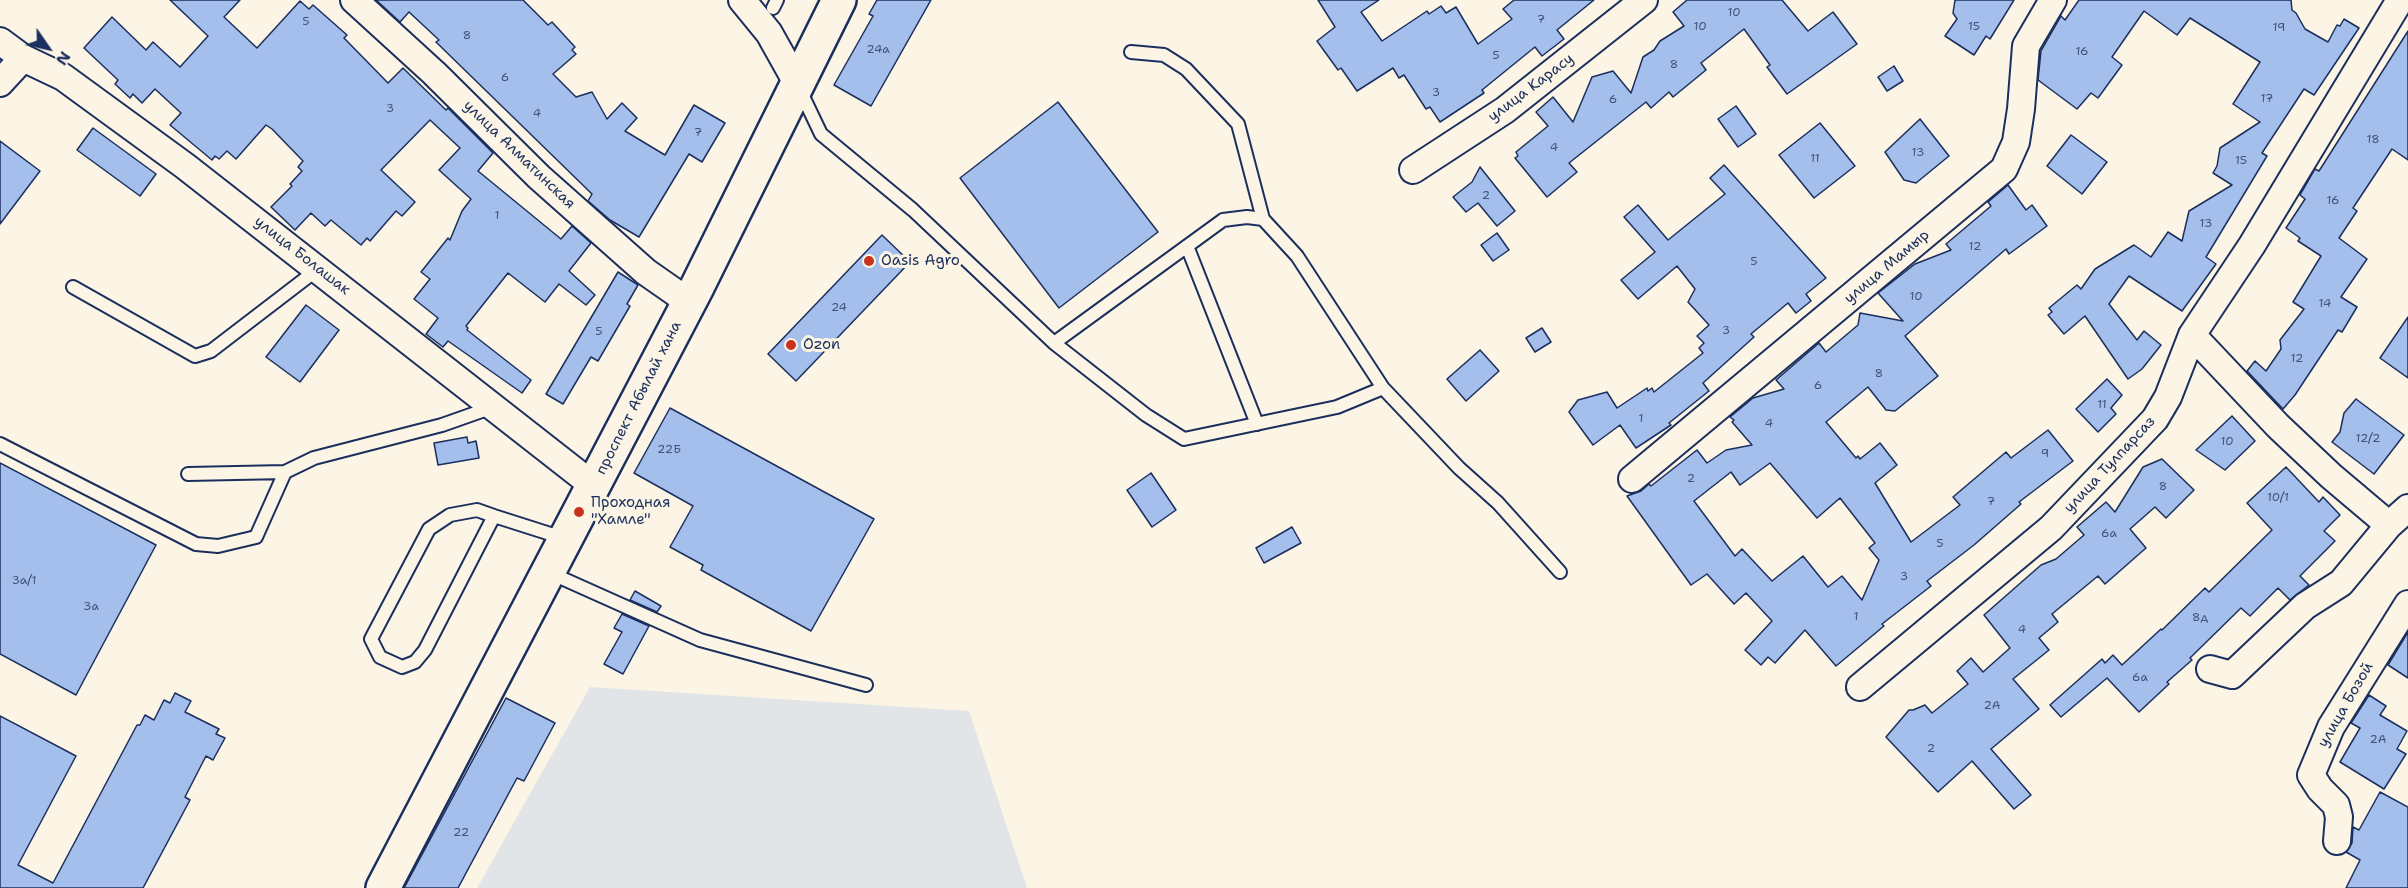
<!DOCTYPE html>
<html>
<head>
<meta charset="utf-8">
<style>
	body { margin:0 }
	#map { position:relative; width:2408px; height:888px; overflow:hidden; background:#fcf5e5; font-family:"Shantell Sans",sans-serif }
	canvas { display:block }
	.north { position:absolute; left:18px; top:18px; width:60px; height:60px; -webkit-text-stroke:4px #fcf5e5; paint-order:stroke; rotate:124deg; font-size:16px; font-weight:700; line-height:24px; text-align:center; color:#1b2f5e }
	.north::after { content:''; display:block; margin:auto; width:21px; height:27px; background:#1b2f5e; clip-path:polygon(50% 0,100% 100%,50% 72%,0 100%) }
</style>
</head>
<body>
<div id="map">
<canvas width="2408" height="888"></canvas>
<div class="north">N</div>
</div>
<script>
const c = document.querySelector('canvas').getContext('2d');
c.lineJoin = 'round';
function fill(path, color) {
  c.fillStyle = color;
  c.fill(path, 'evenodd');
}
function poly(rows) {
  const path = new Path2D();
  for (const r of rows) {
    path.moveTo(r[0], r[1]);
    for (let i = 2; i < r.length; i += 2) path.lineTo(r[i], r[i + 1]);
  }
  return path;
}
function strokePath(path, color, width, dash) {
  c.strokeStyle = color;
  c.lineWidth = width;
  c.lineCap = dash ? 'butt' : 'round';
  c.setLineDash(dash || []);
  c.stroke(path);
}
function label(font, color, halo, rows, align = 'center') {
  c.font = font + ' "Shantell Sans",sans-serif';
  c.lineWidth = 6;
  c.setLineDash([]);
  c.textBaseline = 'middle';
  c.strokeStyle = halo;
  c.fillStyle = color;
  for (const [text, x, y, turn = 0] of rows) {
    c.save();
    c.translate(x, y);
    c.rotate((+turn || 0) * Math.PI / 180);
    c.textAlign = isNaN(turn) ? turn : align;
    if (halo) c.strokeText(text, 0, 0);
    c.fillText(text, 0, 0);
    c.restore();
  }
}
const built = poly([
	[590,687,969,711,1027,888,477,888]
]);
const building = poly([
	[170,0,240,0,224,17,257,48,300,1,309,9,313,5,347,35,344,38,388,83,403,68,446,110,448,108,493,153,478,171,561,239,572,226,591,243,569,271,595,295,586,305,559,284,545,302,508,273,466,326,468,328,467,330,531,380,522,393,448,341,443,347,426,334,438,318,414,299,430,279,421,272,448,238,450,240,462,211,471,199,439,170,460,148,430,120,381,170,415,202,402,216,396,211,370,241,367,238,361,245,331,220,325,226,311,213,295,230,271,207,292,186,290,184,302,171,298,167,303,161,272,129,266,125,236,159,227,151,219,159,215,156,212,160,170,125,181,113,155,89,142,103,133,94,130,98,115,84,118,80,84,48,112,17,146,50,153,42,180,67,208,36,170,0],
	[376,0,523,0,548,25,552,22,575,47,572,50,576,54,553,74,576,97,592,92,607,119,622,103,637,118,625,131,665,155,694,105,725,123,702,162,689,154,639,237,610,220,588,201,592,194,436,42,439,40,409,12,400,22,376,0],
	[877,0,931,0,871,106,834,85,873,16,869,14,877,0],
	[1318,0,1379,0,1361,12,1382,41,1427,11,1429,14,1441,6,1446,13,1456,7,1478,44,1512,19,1503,9,1514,0,1594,0,1557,30,1564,39,1542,56,1535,47,1482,90,1484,93,1440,122,1430,107,1426,109,1404,75,1399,78,1393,68,1357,91,1341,68,1338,70,1317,41,1335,27,1318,0],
	[1687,0,1782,0,1808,31,1833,12,1857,44,1787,94,1767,67,1770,65,1744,29,1701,63,1706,70,1673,97,1669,92,1651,108,1646,102,1569,163,1577,172,1547,197,1515,158,1518,156,1516,152,1548,126,1536,112,1553,97,1573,122,1592,77,1613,71,1631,93,1643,57,1654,50,1660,41,1684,26,1673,12,1687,0],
	[1955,0,2014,0,1990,39,1986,36,1974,55,1945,36,1957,19,1953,13,1955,0],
	[2079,0,2291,0,2292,10,2296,13,2305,29,2328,42,2337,25,2340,26,2344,19,2359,28,2314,95,2304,89,2262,153,2267,156,2206,257,2216,264,2182,311,2129,276,2109,304,2137,340,2144,331,2161,345,2142,369,2128,379,2085,316,2064,334,2048,315,2052,312,2049,308,2077,285,2081,289,2095,269,2134,245,2151,257,2168,232,2182,241,2189,211,2232,185,2213,173,2217,166,2220,148,2260,122,2233,104,2260,62,2190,18,2177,35,2144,11,2112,57,2122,65,2098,98,2091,93,2077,109,2038,80,2041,51,2061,16,2065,20,2079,0],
	[2408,31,2408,160,2392,149,2353,208,2357,211,2339,238,2367,259,2341,297,2357,307,2342,332,2338,330,2295,395,2283,409,2247,371,2255,361,2266,371,2281,349,2280,340,2304,309,2293,302,2321,256,2298,241,2300,238,2286,228,2305,199,2300,195,2315,169,2319,171,2408,31],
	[1894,66,1903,81,1887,91,1878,77,1894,66],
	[1058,102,1158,232,1059,308,960,178,1058,102],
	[1736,106,1756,134,1738,147,1718,119,1736,106],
	[1920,119,1949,156,1916,183,1904,180,1885,152,1920,119],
	[1820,123,1855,166,1814,198,1779,155,1820,123],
	[93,128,156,174,140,196,77,150,93,128],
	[2071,135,2107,162,2082,194,2047,166,2071,135],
	[0,141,40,171,0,224,0,141],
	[1724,165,1826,278,1806,294,1811,301,1796,313,1788,303,1751,334,1754,337,1703,383,1709,391,1669,423,1671,425,1636,448,1620,425,1593,445,1569,412,1578,400,1607,392,1617,408,1647,388,1648,391,1652,388,1654,392,1703,353,1699,348,1704,343,1697,336,1709,325,1688,302,1695,289,1677,266,1638,299,1621,280,1655,252,1624,217,1638,205,1668,240,1725,194,1710,178,1724,165],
	[1480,167,1515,211,1497,226,1478,203,1466,212,1453,197,1472,182,1480,167],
	[2008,185,2026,210,2032,205,2047,226,2009,254,2006,249,1905,336,1938,376,1895,411,1886,410,1868,387,1826,422,1856,458,1858,456,1860,459,1880,443,1897,465,1875,483,1911,542,1960,505,1953,497,2006,452,2011,458,2048,430,2073,461,2019,502,2021,504,1974,545,1927,581,1931,586,1882,624,1884,626,1836,666,1805,630,1775,663,1768,657,1761,665,1745,650,1772,621,1746,593,1734,604,1707,574,1691,585,1627,496,1641,491,1649,484,1651,486,1697,450,1707,463,1726,450,1752,445,1732,422,1734,420,1730,417,1753,398,1784,389,1776,380,1819,343,1826,352,1858,325,1860,313,1903,321,1878,293,1915,264,1951,250,1946,244,1991,206,1988,202,2008,185],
	[1770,463,1817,518,1840,498,1875,543,1869,548,1879,560,1862,600,1842,576,1828,587,1803,556,1772,581,1742,549,1735,556,1694,501,1731,472,1740,485,1770,463],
	[1497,233,1509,250,1493,261,1481,245,1497,233],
	[882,235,910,262,796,381,768,354,882,235],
	[618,272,638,285,627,304,630,306,598,361,591,357,563,404,546,394,618,272],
	[306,305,339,330,300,382,266,357,306,305],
	[2408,317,2408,378,2380,358,2408,317],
	[1542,328,1551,342,1535,352,1526,338,1542,328],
	[1480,350,1499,371,1466,401,1447,379,1480,350],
	[2107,379,2122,395,2111,408,2116,414,2098,432,2076,409,2107,379],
	[2356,399,2404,435,2374,474,2332,442,2340,432,2344,413,2356,399],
	[670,408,874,519,811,631,701,570,703,565,670,547,693,506,634,473,670,408],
	[2232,416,2255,441,2225,470,2196,450,2232,416],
	[467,437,468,443,476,441,479,458,438,465,434,443,467,437],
	[2162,459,2194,490,2166,518,2155,507,2130,529,2146,548,2105,584,2098,576,2052,614,2058,622,2039,638,2049,650,2013,679,2039,709,1991,749,2031,795,2014,809,1972,761,1938,792,1886,737,1909,710,1913,710,1925,705,1932,713,1968,684,1957,671,1971,658,1983,672,2010,648,1984,615,2041,565,2056,559,2084,535,2077,527,2106,502,2115,512,2143,467,2162,459],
	[0,463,156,545,76,695,0,654,0,463],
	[2286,467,2319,502,2323,497,2340,515,2324,531,2335,541,2300,576,2309,585,2290,600,2278,588,2250,616,2241,608,2190,658,2192,660,2167,682,2169,684,2139,712,2107,678,2061,717,2050,705,2102,659,2105,663,2113,655,2122,665,2161,629,2162,630,2205,588,2209,592,2272,530,2247,503,2286,467],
	[1151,473,1176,510,1152,527,1127,490,1151,473],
	[1292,527,1301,543,1264,563,1256,548,1292,527],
	[635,591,661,606,657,612,630,600,635,591],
	[622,614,649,626,623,674,604,664,622,632,614,628,622,614],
	[2408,632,2408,678,2388,665,2408,632],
	[175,693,191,701,185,712,219,729,216,734,225,738,213,760,206,756,185,797,190,800,143,888,0,888,0,716,76,756,18,865,53,883,137,725,140,725,145,715,154,720,164,700,170,703,175,693],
	[2369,695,2386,706,2380,715,2407,731,2397,749,2406,754,2384,789,2340,762,2360,728,2351,723,2369,695],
	[506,698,555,723,524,781,517,778,458,888,404,888,506,698],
	[2380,792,2408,807,2408,888,2346,888,2360,860,2346,852,2352,843,2353,827,2359,830,2380,792]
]);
const service = poly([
	[773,8,777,0],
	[1131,52,1164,55,1186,69,1238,124,1263,219],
	[800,90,821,134,913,210,1054,343,1146,415,1184,439,1337,407,1383,388,1459,468,1498,503,1560,572],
	[1187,246,1257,424],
	[73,287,195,356,211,351,318,269],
	[1054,343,1223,220,1247,217,1263,219,1297,256,1383,388],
	[0,444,196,544,218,546,256,537,285,472,314,458,442,425,493,407],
	[188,474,285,472],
	[494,516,425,650,415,662,402,667,380,657,371,639,429,529,450,515,477,510,494,516,563,538],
	[548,572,700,640,866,685]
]);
const minor = poly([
	[354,0,434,73,539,177,646,272,689,302],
	[742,0,769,33,797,83],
	[0,41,23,58,63,77,185,166,594,486],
	[0,83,23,58],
	[1413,170,1505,110,1644,0],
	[2192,335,2278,426,2331,476,2389,525],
	[1632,479,2004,169,2016,142,2021,109,2026,46,2053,0],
	[2210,669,2232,675,2305,606,2341,583,2389,525,2408,508],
	[1860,687,2051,528,2155,419,2168,397,2192,335,2252,245,2400,0],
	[2337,841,2339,817,2336,805,2320,789,2311,775,2331,727,2408,604]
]);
const secondary = poly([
	[383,888,696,289,839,0]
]);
const markers = [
	[869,261,6,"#c8321e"],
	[791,345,6,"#c8321e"],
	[579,512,6,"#c8321e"]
];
const numberNames = [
	["10",1734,13],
	["7",1541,20],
	["5",306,22],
	["10",1700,27],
	["15",1974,27],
	["19",2279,28],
	["8",467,36],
	["24а",878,50],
	["16",2082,52],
	["5",1496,56],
	["8",1674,65],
	["6",505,78],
	["3",1436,93],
	["17",2267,99],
	["6",1613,100],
	["3",390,109],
	["4",537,114],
	["7",698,133],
	["18",2373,140],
	["4",1554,148],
	["13",1918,153],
	["11",1815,159],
	["15",2241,161],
	["2",1486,196],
	["16",2333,201],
	["1",497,216],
	["13",2206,224],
	["12",1975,247],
	["5",1754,262],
	["10",1916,297],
	["14",2325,304],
	["24",839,308],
	["3",1726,331],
	["5",599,332],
	["12",2297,359],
	["8",1879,374],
	["6",1818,386],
	["11",2102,405],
	["1",1641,419],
	["4",1769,424],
	["12/2",2368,439],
	["10",2227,442],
	["22Б",669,450],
	["9",2045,454],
	["2",1691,479],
	["8",2163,487],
	["10/1",2278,498],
	["7",1991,502],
	["6а",2109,534],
	["5",1940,544],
	["3",1904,577],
	["3а/1",24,581],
	["3а",91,607],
	["1",1856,617],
	["8д",2200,618],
	["4",2022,630],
	["6а",2140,678],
	["2А",1992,706],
	["2А",2378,740],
	["2",1931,749],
	["22",461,833]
];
const streetNames = [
	["улица Карасу",1531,88,-37],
	["улица Алматинская",519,155,44],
	["улица Болашак",302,256,38],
	["улица Мамыр",1887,267,-40],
	["проспект Абылай хана",639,398,-63],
	["улица Тулпарсаз",2110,465,-47],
	["улица Бозой",2346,705,-60]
];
const poiNames = [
	["Oasis Agro",881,261],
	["Ozon",803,345],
	["Проходная",591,503],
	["\"Хамле\"",591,520]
];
fill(built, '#e2e5e7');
fill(building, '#a4bfeb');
strokePath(building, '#1b2f5e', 1.5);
strokePath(service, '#1b2f5e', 16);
strokePath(minor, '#1b2f5e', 30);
strokePath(secondary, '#1b2f5e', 38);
strokePath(service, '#fcf5e5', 12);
strokePath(minor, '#fcf5e5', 26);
strokePath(secondary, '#fcf5e5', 33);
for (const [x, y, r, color] of markers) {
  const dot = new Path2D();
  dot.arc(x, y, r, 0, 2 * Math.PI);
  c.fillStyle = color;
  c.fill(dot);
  strokePath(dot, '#fcf5e5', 2);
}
label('12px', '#3d5381', null, numberNames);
label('15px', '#1b2f5e', '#fcf5e5', streetNames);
label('15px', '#1b2f5e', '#fcf5e5', poiNames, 'left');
</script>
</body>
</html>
